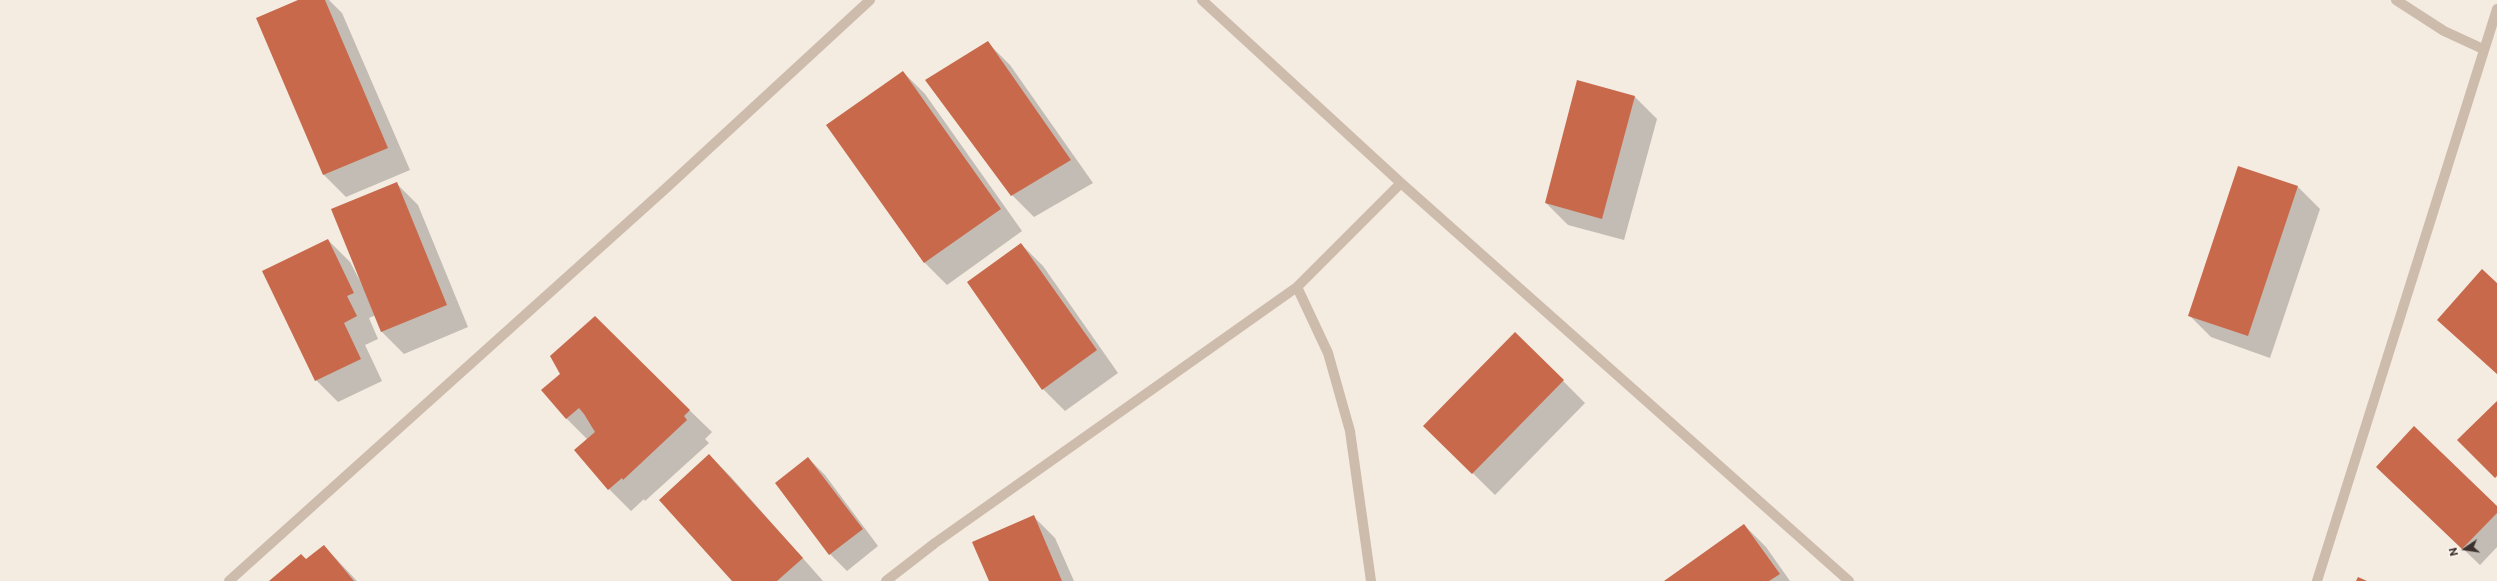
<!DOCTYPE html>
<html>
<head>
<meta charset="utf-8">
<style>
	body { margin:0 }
	#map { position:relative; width:2497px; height:581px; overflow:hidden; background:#f4ebe1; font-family:Commissioner,sans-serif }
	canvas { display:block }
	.north { position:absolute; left:2445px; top:529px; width:40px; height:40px; -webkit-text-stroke:3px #fbf5ee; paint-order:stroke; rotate:257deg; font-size:11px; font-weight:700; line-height:16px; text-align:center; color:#3b302b }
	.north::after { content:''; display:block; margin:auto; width:14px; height:18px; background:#3b302b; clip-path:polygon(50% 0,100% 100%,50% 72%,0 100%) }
</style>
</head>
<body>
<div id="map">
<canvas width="2497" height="581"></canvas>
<div class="north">N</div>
</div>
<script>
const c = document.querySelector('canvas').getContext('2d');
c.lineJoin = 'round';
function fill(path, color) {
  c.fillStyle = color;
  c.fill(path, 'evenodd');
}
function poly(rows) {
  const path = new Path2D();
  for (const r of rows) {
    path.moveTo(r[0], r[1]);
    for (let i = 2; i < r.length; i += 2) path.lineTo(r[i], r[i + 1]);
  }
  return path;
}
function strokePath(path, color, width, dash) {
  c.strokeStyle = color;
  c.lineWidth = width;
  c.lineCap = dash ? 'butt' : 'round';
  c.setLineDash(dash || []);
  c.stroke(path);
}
const shadow = poly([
	[300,0,329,0,342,13,410,170,346,197,324,175,257,18],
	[988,43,1010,65,1093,183,1034,217,1012,195],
	[903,72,925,94,1022,231,947,285,925,263,827,125],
	[1578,81,1635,97,1657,119,1624,240,1568,225,1546,203],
	[396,183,418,205,468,327,404,354,382,332,376,315,369,318,378,339,365,345,382,381,338,402,316,380,328,240,350,262,366,292],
	[2298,187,2320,209,2270,358,2211,337,2189,315],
	[1021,244,1043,266,1118,373,1065,411,1043,389],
	[2497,285,2497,374,2439,320],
	[594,318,712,432,705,439,709,443,645,501,644,499,631,511,609,489,588,440,566,418,561,374],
	[1515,333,1585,403,1495,495,1425,426],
	[709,455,731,477,823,581,734,581],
	[808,458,825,475,878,546,847,571,830,554,776,483],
	[2394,483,2497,507,2497,547,2480,565],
	[1033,516,1055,538,1074,581,990,581],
	[1744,525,1766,547,1790,581,1665,581],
	[324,546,357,581,271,581,307,560]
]);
const building = poly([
	[298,0,325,0,388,148,323,175,256,18],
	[988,41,1071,160,1011,196,925,80],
	[903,71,1001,209,924,263,826,125],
	[1577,80,1635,96,1602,219,1545,203],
	[2238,166,2298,186,2248,336,2188,316],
	[397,182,447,305,381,332,331,209],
	[328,239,354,293,347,296,357,316,344,323,361,359,315,381,262,271],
	[1021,243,1097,350,1042,390,967,282],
	[2482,269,2497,283,2497,374,2437,320],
	[595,316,690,410,684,416,687,420,623,480,622,478,608,490,574,450,595,432,584,414,579,408,566,419,541,390,560,374,550,356],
	[1515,332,1564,380,1472,474,1423,426],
	[2497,401,2497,476,2495,478,2457,440],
	[2414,426,2497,506,2497,513,2462,549,2376,467],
	[709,454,803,558,777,581,732,581,659,500],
	[808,457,863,529,829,555,775,483],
	[1034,515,1062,581,989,581,972,542],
	[1744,524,1780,574,1769,581,1664,581],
	[324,545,354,581,269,581,301,554,306,559],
	[2358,577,2367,581,2356,581]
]);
const street = poly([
	[1202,0,1401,183,1849,581],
	[2396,0,2444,31,2483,49],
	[1297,287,1328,353,1350,431,1371,581],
	[229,581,664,190,870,0],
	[886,581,935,543,1297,287,1401,183],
	[2317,581,2497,9]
]);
fill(shadow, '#0003');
fill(building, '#c8694b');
strokePath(street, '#cdbbac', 10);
</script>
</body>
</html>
